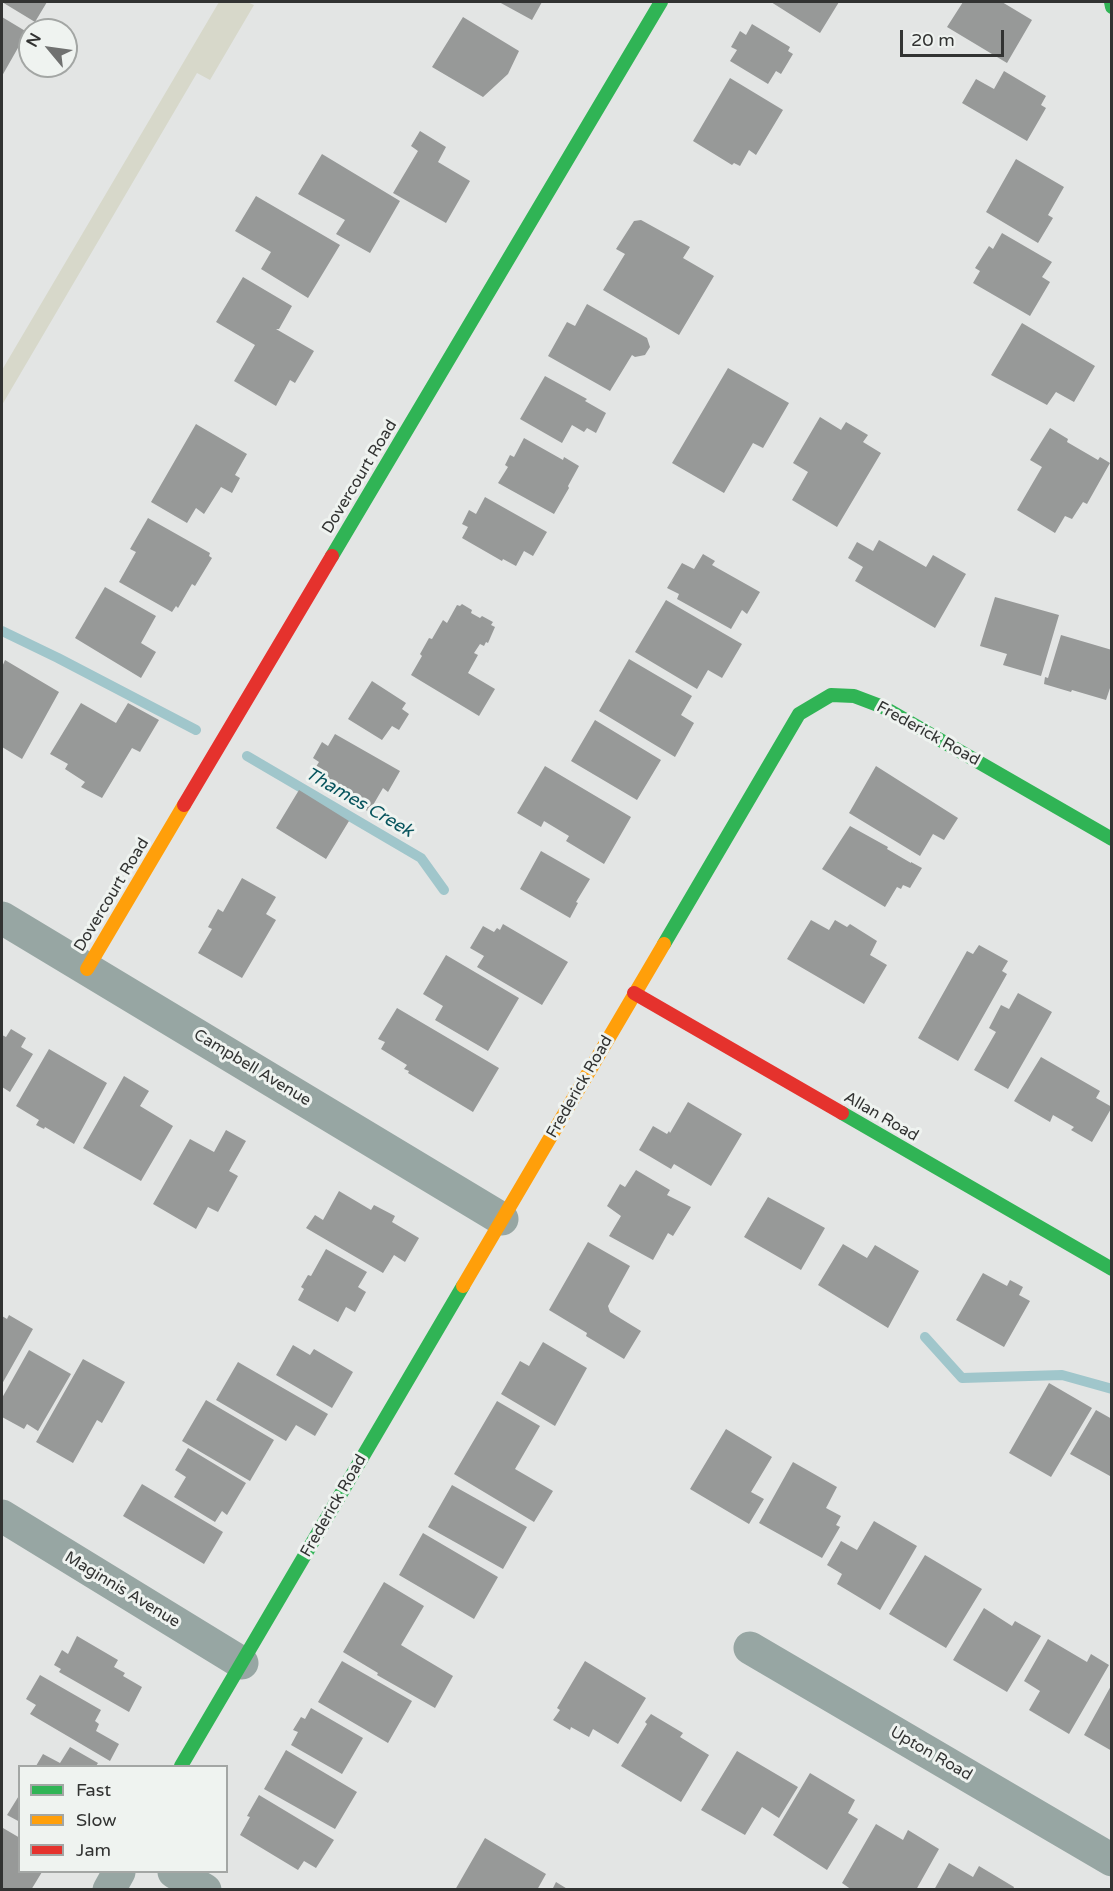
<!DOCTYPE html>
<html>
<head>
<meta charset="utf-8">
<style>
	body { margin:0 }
	#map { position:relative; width:1113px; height:1891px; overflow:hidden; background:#e3e5e4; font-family:"Varela Round",sans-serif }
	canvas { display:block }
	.frame { position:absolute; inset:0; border:3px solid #323332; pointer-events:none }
	.legend { position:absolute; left:18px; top:1765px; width:210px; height:108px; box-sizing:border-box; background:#eff3f0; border:2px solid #a3a6a4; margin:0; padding:8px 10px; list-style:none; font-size:18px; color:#323332 }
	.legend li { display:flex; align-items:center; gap:12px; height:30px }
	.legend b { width:30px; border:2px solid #a3a6a4 }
	.north { position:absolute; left:18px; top:18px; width:60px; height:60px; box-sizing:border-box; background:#eff3f0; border:2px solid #a3a6a4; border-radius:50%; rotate:299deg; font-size:16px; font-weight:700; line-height:24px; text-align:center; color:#323332 }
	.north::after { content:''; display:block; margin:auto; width:21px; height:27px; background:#707170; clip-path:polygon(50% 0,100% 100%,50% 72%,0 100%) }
	.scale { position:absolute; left:900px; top:30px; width:104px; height:27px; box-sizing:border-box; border:3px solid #323332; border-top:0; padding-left:8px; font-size:18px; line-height:21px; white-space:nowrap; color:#323332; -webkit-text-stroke:4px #eff3f0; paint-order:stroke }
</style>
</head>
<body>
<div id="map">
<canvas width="1113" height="1891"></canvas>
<div class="frame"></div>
<ul class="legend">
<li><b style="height:8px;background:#30b455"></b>Fast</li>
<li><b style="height:8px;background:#ff9f0a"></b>Slow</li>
<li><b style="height:8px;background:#e5322d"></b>Jam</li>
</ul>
<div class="north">N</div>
<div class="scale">20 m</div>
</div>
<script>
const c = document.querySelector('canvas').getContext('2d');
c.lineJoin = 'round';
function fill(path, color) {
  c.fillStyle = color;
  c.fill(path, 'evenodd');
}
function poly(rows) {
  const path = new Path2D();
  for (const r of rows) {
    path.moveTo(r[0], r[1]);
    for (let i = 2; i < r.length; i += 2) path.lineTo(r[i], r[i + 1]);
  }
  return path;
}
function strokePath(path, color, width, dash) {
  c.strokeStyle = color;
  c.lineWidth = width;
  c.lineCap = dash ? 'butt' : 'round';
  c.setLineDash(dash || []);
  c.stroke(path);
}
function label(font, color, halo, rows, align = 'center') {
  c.font = font + ' "Varela Round",sans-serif';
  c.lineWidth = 6;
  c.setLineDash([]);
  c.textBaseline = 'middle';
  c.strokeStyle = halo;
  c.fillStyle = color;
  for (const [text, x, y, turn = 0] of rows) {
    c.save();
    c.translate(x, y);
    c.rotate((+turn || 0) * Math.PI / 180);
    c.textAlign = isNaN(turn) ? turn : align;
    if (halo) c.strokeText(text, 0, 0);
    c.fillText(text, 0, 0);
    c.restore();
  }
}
const green = poly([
	[219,2,247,2,254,5,210,80,197,73,2,405,2,370]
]);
const stream = poly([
	[2,631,58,658,196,730],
	[247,756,421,858,444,890],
	[925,1337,962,1378,1062,1375,1112,1389]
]);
const building = poly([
	[2,2,47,2,35,22],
	[499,2,542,2,532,20],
	[771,2,839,2,820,33],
	[963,2,1002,2,1032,20,1007,63,947,27],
	[2,17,27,32,2,76],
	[463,17,519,51,508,74,483,97,432,67],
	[752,24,790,47,788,51,793,54,781,74,776,71,768,84,730,61,737,50,731,47,740,31,746,35],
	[1004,71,1046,96,1041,105,1046,108,1027,141,962,103,976,79,994,89],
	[730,78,783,110,756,155,749,150,740,166,734,163,732,165,693,141],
	[420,131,446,147,438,162,470,181,446,223,393,193,418,151,411,146],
	[322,154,400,201,370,253,336,234,345,220,298,194],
	[1016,159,1064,187,1048,215,1053,218,1038,243,986,212],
	[256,196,340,245,308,298,261,269,271,252,235,231],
	[641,220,690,247,683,258,714,276,679,335,603,290,625,254,616,249,634,221],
	[1002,233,1052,262,1042,277,1050,282,1030,316,973,283,980,271,975,268,989,246,993,249],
	[243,277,292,306,279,329,276,329,314,351,295,383,290,380,276,406,234,381,255,345,216,322],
	[587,304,647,338,650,347,645,355,635,357,632,355,610,391,548,356,567,322,575,326],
	[1022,323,1095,366,1074,402,1056,392,1047,405,991,375],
	[728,368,789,403,763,448,753,443,724,493,672,463],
	[545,376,587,399,585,401,606,413,596,433,587,428,584,432,572,425,562,443,520,419],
	[820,417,841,430,846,422,868,435,863,442,881,453,837,527,792,500,808,472,793,463],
	[196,424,247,454,235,475,240,478,232,493,221,487,204,514,196,508,187,523,151,502],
	[1050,428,1068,439,1067,442,1098,460,1100,457,1110,463,1087,504,1083,502,1072,519,1065,516,1055,533,1017,510,1042,467,1030,460],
	[524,438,563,460,564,457,579,466,568,486,569,488,554,514,498,483,508,467,505,465,510,455,514,457],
	[485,497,547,532,533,556,524,551,516,566,503,559,502,561,462,538,468,527,462,524,469,510,476,514],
	[148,518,210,553,209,556,212,558,195,586,192,584,178,608,176,606,172,612,119,582,136,552,130,549],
	[879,540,926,567,933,555,966,574,935,628,855,581,863,567,848,558,857,542,873,551],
	[703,554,715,561,712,565,760,592,747,614,742,610,731,629,677,599,679,594,667,588,682,563,694,569],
	[105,587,156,616,141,643,156,652,141,678,75,638],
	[995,597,1059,615,1041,676,1003,665,1007,654,980,646],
	[666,600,742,644,722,678,708,670,697,689,635,652],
	[462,604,472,610,471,613,480,618,482,616,493,622,491,625,495,627,488,643,486,642,484,646,480,644,474,653,478,655,468,673,495,689,479,716,411,675,422,656,420,654,429,638,432,639,443,620,447,623,457,605,460,606],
	[1061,635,1112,650,1112,682,1106,700,1072,690,1071,692,1044,684,1045,677,1048,678],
	[629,659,692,696,681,715,694,723,675,757,599,711],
	[5,660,59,692,22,759,2,747,2,667],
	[372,681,406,703,402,709,409,714,399,730,392,726,382,740,348,719],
	[81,703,116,723,128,703,159,720,140,752,132,748,102,798,81,787,85,782,65,769,68,764,50,754],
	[595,720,661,760,637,800,571,761],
	[335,734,400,771,388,792,383,788,369,812,310,776,319,762,313,758,322,742,328,746],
	[545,766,631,817,604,864,566,841,569,836,544,821,541,827,517,813],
	[876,766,958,818,944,840,933,834,920,856,849,813],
	[299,790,349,821,326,859,276,828],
	[850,826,888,847,887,849,911,863,911,862,922,868,910,888,903,885,901,889,897,887,885,907,822,869],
	[541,851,590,879,576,902,578,903,570,918,520,889],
	[242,878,276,897,266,914,276,920,242,978,198,953,212,929,208,927,218,909,223,912],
	[811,920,829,930,835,920,847,927,850,924,877,941,870,955,887,965,864,1004,787,959],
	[503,924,568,962,542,1005,477,967,484,956,470,948,483,926,494,932,497,928,500,930],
	[979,945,1008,961,1002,971,1007,974,958,1061,918,1038,967,951,973,954],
	[446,955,519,998,488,1051,435,1020,443,1006,423,994],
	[1018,993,1052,1012,1008,1089,974,1070,996,1032,989,1028,1001,1005,1009,1009],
	[397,1008,499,1068,473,1112,408,1073,409,1071,404,1069,407,1065,381,1049,385,1042,378,1039],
	[11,1029,26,1038,21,1047,33,1054,10,1092,2,1087,2,1035,6,1037],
	[49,1049,107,1083,74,1144,45,1127,44,1129,36,1125,39,1120,16,1106],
	[1041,1057,1100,1091,1096,1098,1112,1107,1092,1142,1071,1130,1074,1127,1053,1115,1050,1122,1014,1101],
	[124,1076,149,1091,140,1106,173,1126,141,1181,83,1148],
	[688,1102,742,1134,711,1186,674,1164,671,1169,639,1150,653,1126,667,1134,669,1131,670,1133],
	[226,1130,246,1141,229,1171,238,1176,218,1212,208,1207,196,1229,153,1204,190,1139,214,1152],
	[636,1170,670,1190,667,1195,691,1207,673,1236,668,1233,653,1260,609,1236,621,1216,607,1206,620,1184,625,1187],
	[339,1191,371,1210,374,1205,395,1216,392,1222,419,1238,405,1262,394,1255,383,1273,306,1228,315,1215,323,1220],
	[768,1197,825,1228,801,1270,744,1237],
	[588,1242,630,1266,608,1306,610,1312,641,1331,624,1359,586,1336,587,1333,549,1310],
	[843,1244,867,1258,875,1245,919,1271,888,1328,818,1285],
	[326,1249,367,1272,358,1287,366,1292,355,1312,346,1307,338,1322,298,1300,304,1289,301,1287,308,1275,311,1276],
	[983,1273,1007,1286,1010,1280,1023,1287,1019,1295,1030,1301,1004,1347,956,1320],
	[9,1315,33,1329,2,1384,2,1316,7,1319],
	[543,1342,587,1368,555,1426,501,1394,520,1361,529,1366],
	[293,1345,310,1355,314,1349,353,1372,332,1408,276,1375],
	[29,1350,71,1374,38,1431,27,1424,24,1429,2,1417,2,1398],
	[83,1359,125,1382,102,1423,97,1420,73,1463,36,1442],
	[238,1362,328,1414,315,1436,296,1425,286,1441,216,1400],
	[1049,1383,1092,1408,1051,1477,1009,1453],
	[206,1400,274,1440,250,1481,182,1441],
	[497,1401,540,1426,515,1469,553,1491,534,1522,454,1474],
	[1096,1410,1112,1419,1112,1473,1110,1476,1070,1454],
	[726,1429,772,1457,751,1492,764,1499,749,1524,690,1489],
	[188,1448,246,1483,227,1515,222,1511,215,1522,174,1497,186,1477,175,1470],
	[793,1462,837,1487,826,1508,841,1516,836,1525,840,1527,822,1558,759,1523],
	[142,1484,223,1532,204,1564,123,1516],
	[452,1485,527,1527,503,1569,428,1527],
	[874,1521,917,1546,880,1610,837,1584,842,1574,827,1565,841,1541,857,1550],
	[423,1533,498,1577,474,1619,399,1575],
	[925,1555,982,1589,946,1648,889,1614],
	[384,1582,424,1606,401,1645,453,1676,435,1708,377,1675,378,1673,343,1652],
	[984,1608,1012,1626,1015,1621,1041,1636,1007,1692,953,1660],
	[77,1636,118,1660,114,1667,125,1673,123,1676,142,1687,129,1712,59,1672,61,1669,54,1665,62,1650,68,1654],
	[1048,1639,1087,1662,1091,1654,1109,1665,1069,1734,1029,1710,1040,1691,1024,1681],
	[342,1661,412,1701,388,1743,318,1702],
	[585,1661,646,1698,618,1744,593,1729,589,1737,571,1727,570,1730,553,1720,560,1710,557,1708],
	[40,1675,101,1710,95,1721,99,1724,96,1731,119,1744,110,1761,30,1714,36,1705,26,1699],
	[1112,1684,1112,1751,1084,1735],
	[311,1708,363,1738,342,1774,291,1745,298,1732,293,1730,301,1717,305,1719],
	[651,1714,683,1733,680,1737,709,1755,681,1802,621,1766,647,1724,645,1722],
	[70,1747,98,1763,96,1766,36,1766,43,1754,60,1763],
	[286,1750,357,1792,335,1829,264,1789],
	[737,1751,798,1787,779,1818,762,1807,745,1835,701,1810],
	[810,1773,855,1800,848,1813,858,1819,827,1870,773,1835],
	[20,1794,20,1822,7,1815],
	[259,1795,334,1840,316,1868,304,1861,298,1870,240,1835,250,1817,247,1816],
	[876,1824,903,1840,908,1830,939,1849,916,1890,852,1890,842,1883],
	[3,1828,20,1838,20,1872,42,1872,31,1890,26,1888,25,1890,2,1890],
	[485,1838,546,1874,537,1890,455,1890],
	[949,1863,973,1877,979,1866,1014,1887,1013,1890,934,1890],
	[556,1882,569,1890,552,1890]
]);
const street = poly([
	[2,918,502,1219],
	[2,1516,242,1663],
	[750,1648,1112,1860],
	[174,1872,205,1890],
	[109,1890,119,1872]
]);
const fast = poly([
	[1111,2,1112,7],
	[332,556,661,2],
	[664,944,799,714,831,695,854,696,883,707,1112,839],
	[842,1113,1112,1269],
	[181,1766,463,1286]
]);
const slow = poly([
	[87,969,184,805],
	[463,1286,664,944]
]);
const jam = poly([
	[184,805,332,556],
	[634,993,842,1113]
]);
const streetNames = [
	["Dovercourt Road",360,477,-59],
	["Frederick Road",928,734,29],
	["Dovercourt Road",112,895,-59],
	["Campbell Avenue",252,1068,31],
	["Frederick Road",580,1087,-60],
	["Allan Road",881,1117,30],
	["Frederick Road",334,1506,-60],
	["Maginnis Avenue",122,1590,31],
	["Upton Road",931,1754,30]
];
const waterNames = [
	["Thames Creek",359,803,30]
];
fill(green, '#d7d8ca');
strokePath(stream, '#a0c6cb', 10);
fill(building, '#979998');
strokePath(street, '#97a6a3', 33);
strokePath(fast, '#30b455', 14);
strokePath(slow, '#ff9f0a', 14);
strokePath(jam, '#e5322d', 14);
label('16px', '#323332', '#eff3f0', streetNames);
label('italic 18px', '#08555e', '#eff3f0', waterNames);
</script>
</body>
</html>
